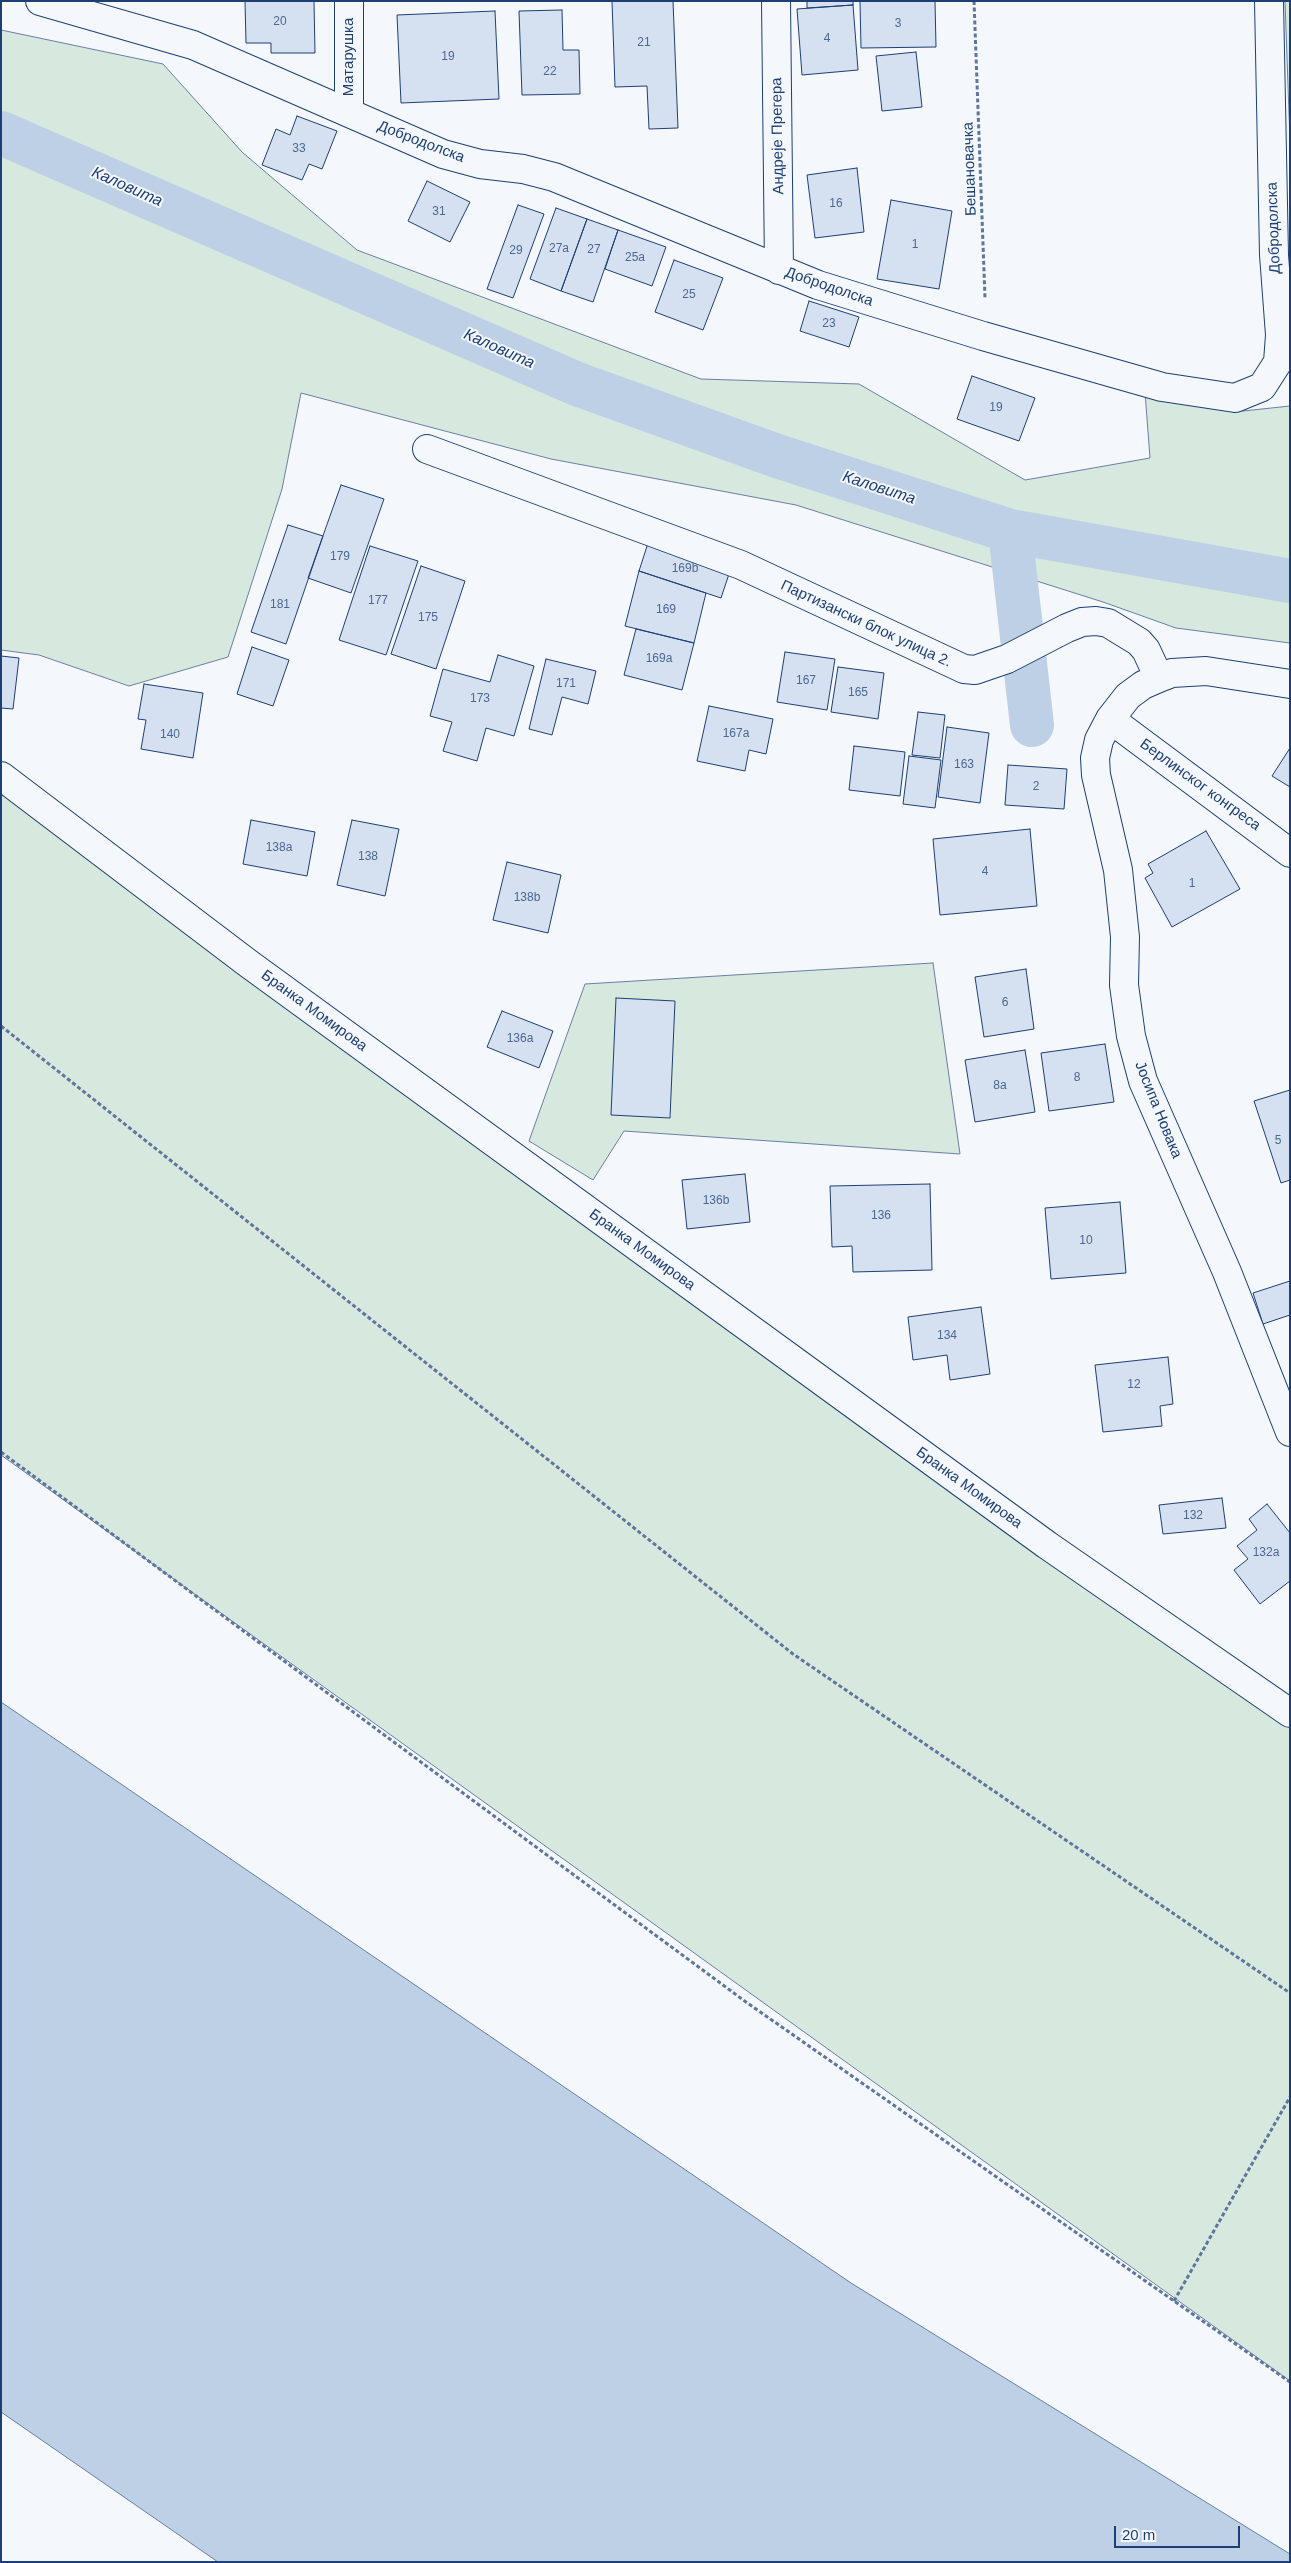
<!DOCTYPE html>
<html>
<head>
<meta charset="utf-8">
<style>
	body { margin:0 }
	#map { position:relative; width:1291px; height:2563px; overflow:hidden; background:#f4f7fb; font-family:Helvetica,sans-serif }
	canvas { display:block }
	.frame { position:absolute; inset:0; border:2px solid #1d3f73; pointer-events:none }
	.scale { position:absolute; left:1114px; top:2526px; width:126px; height:22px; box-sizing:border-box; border:2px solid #1d3f73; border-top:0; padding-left:6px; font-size:15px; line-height:18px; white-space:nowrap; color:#1d3f73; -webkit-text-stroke:4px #f4f7fb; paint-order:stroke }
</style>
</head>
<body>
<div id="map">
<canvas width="1291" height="2563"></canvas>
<div class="frame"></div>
<div class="scale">20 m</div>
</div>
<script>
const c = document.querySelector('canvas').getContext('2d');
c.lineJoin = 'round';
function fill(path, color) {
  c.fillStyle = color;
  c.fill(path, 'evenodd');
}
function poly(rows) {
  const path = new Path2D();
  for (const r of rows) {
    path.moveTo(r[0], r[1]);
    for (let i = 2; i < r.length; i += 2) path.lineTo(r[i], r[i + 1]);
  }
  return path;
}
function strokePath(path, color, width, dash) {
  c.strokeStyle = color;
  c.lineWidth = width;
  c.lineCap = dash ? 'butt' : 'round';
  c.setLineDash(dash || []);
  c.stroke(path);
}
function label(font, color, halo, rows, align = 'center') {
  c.font = font + ' Helvetica,sans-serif';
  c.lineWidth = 4;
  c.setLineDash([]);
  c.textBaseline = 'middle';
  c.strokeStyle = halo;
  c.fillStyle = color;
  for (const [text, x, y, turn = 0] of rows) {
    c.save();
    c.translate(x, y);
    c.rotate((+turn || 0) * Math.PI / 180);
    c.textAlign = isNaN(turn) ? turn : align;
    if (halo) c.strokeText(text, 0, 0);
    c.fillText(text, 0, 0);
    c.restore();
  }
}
const green = poly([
	[1285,1,1290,1,1290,142,1285,1],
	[1,30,163,64,242,152,357,250,701,379,859,384,1025,480,1150,458,1145,392,1243,411,1290,406,1290,643,1176,628,1103,602,796,505,551,459,301,393,282,489,228,657,129,686,39,655,1,650,1,30],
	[1,784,1290,1712,1290,2381,1,1455,1,784],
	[933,963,960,1154,624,1131,593,1180,529,1141,585,984,933,963]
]);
const water = poly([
	[1,1702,851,2283,1290,2554,1290,2562,218,2562,1,2412,1,1702]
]);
const canal = poly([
	[1,133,577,384,777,456,1010,531,1290,581],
	[1010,531,1032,725]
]);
const building = poly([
	[245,1,314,1,315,53,271,53,271,43,246,43,245,1],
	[612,1,673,1,678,128,649,129,647,86,615,87,612,1],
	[807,1,853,1,853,5,807,8,807,1],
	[860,1,935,1,936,47,861,48,860,1],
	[853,5,858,70,802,75,797,9,853,5],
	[562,10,563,50,579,50,580,94,522,95,519,11,562,10],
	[495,11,499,99,401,103,397,15,495,11],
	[916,52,922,107,882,111,876,56,916,52],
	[297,116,337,131,322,169,309,164,302,180,262,165,276,129,290,135,297,116],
	[857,168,864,232,815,238,807,175,857,168],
	[427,181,470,202,450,242,408,221,427,181],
	[891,200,952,211,939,289,877,279,891,200],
	[518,205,544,214,513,298,487,289,518,205],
	[556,208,587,219,561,291,530,279,556,208],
	[587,219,618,230,593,302,561,291,587,219],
	[618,230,666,247,652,286,605,269,618,230],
	[674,260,723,278,703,330,655,312,674,260],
	[809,301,859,317,849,347,800,331,809,301],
	[972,376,1035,398,1019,441,957,419,972,376],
	[341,485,384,499,351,593,308,578,341,485],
	[288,525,323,536,286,644,251,632,288,525],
	[649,540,731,568,721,598,639,571,649,540],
	[370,546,418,561,386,655,339,640,370,546],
	[421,566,465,581,436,669,391,654,421,566],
	[639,571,706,593,694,643,625,626,639,571],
	[636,629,694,643,682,690,624,675,636,629],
	[252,647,289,660,273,706,237,694,252,647],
	[785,652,835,659,827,710,777,702,785,652],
	[498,655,534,666,514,736,486,728,477,761,443,751,452,722,430,716,443,669,490,682,498,655],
	[1,656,19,658,13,709,1,708,1,656],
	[546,659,596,671,588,704,562,697,552,735,529,729,546,659],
	[838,667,884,673,878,719,831,712,838,667],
	[144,684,203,693,193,758,141,749,146,720,138,719,144,684],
	[709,706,773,719,766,754,749,750,745,771,697,761,709,706],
	[918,712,945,715,940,758,912,755,918,712],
	[947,727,989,733,980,803,938,797,947,727],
	[854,746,905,752,900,796,849,790,854,746],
	[1290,748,1290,787,1272,776,1290,748],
	[909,756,941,760,935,808,903,804,909,756],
	[1008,765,1067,769,1064,809,1005,805,1008,765],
	[251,820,315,832,307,876,243,864,251,820],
	[352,820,399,829,385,896,337,885,352,820],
	[1030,829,1037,906,940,915,933,839,1030,829],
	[1206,831,1240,889,1172,927,1145,878,1153,873,1148,864,1206,831],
	[507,862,561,875,548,933,493,920,507,862],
	[1026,969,1034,1029,984,1037,975,977,1026,969],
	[616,998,675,1001,670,1118,611,1115,616,998],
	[502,1011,553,1031,539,1068,487,1047,502,1011],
	[1105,1044,1114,1102,1049,1111,1041,1053,1105,1044],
	[1025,1050,1035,1112,975,1122,965,1060,1025,1050],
	[1290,1090,1290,1180,1281,1183,1254,1101,1290,1090],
	[745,1174,750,1222,687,1229,682,1180,745,1174],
	[930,1184,932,1270,853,1272,852,1246,832,1247,830,1186,930,1184],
	[1120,1202,1126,1273,1051,1279,1045,1208,1120,1202],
	[1290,1281,1290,1315,1263,1324,1253,1293,1290,1281],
	[981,1307,990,1374,950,1380,947,1355,913,1360,908,1317,981,1307],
	[1168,1357,1173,1404,1160,1406,1162,1426,1103,1432,1095,1365,1168,1357],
	[1222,1498,1226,1528,1163,1534,1159,1505,1222,1498],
	[1267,1504,1290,1533,1290,1581,1260,1604,1234,1570,1248,1559,1237,1546,1257,1530,1249,1519,1267,1504]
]);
const path = poly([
	[974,1,985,298],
	[1,1026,793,1654,1290,1993],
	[1,1452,746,2002,1290,2382],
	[1174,2301,1290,2097]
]);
const minor = poly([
	[40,1,193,45,443,154,480,164,523,169,554,177,818,285,983,336,1162,387,1235,398,1262,387,1278,362,1280,335,1274,255,1269,1],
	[349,1,349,112],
	[776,1,779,270],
	[427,449,741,565,964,669,975,670,1007,659,1067,628,1082,622,1096,621,1108,623,1139,642,1146,650,1159,678],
	[1290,684,1206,671,1172,673,1159,678,1143,685,1128,696,1110,719,1099,740,1095,758,1096,775,1118,870,1125,937,1124,985,1131,1036,1143,1081,1227,1272,1290,1432],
	[1110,719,1290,853],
	[1,776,249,964,1047,1545,1290,1713]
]);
const numberNames = [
	["20",280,22],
	["3",898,24],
	["4",827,39],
	["21",644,43],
	["19",448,57],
	["22",550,72],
	["33",299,149],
	["16",836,204],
	["31",439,212],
	["1",915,245],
	["27a",559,249],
	["27",594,250],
	["29",516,251],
	["25a",635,258],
	["25",689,295],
	["23",829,324],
	["19",996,408],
	["179",340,557],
	["169b",685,569],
	["177",378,601],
	["181",280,605],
	["169",666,610],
	["175",428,618],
	["169a",659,659],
	["167",806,681],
	["171",566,684],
	["165",858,693],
	["173",480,699],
	["167a",736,734],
	["140",170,735],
	["163",964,765],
	["2",1036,787],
	["138a",279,848],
	["138",368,857],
	["4",985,872],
	["1",1192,884],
	["138b",527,898],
	["6",1005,1003],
	["136a",520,1039],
	["8",1077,1078],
	["8a",1000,1086],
	["5",1278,1141],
	["136b",716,1201],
	["136",881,1216],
	["10",1086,1241],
	["134",947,1336],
	["12",1134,1385],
	["132",1193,1516],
	["132a",1266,1553]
];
const streetNames = [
	["Матарушка",349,57,-90],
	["Андреје Прегера",778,136,-91],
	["Добродолска",421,142,21],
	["Бешановачка",970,169,-92],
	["Добродолска",1274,228,-92],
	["Добродолска",829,287,19],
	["Партизански блок улица 2.",866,624,25],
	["Берлинског конгреса",1200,785,36],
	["Бранка Момирова",314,1011,36],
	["Јосипа Новака",1158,1110,68],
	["Бранка Момирова",642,1250,36],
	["Бранка Момирова",969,1488,36]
];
const waterNames = [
	["Каловита",127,187,24],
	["Каловита",499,349,24],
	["Каловита",879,488,18]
];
fill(green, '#d7e8df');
strokePath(green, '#687fa3', 1);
fill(water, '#bed0e5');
strokePath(water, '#687fa3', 1);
strokePath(canal, '#bed0e5', 44);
fill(building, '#d5e0f0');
strokePath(building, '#1d3f73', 1);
strokePath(minor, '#1d3f73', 30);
strokePath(path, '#5e769c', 3, [4, 2.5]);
strokePath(minor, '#f4f7fb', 28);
label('12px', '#4b6792', null, numberNames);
label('15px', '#1d3f73', '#f4f7fb', streetNames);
label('italic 16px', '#1d3f73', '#f4f7fb', waterNames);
</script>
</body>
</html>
